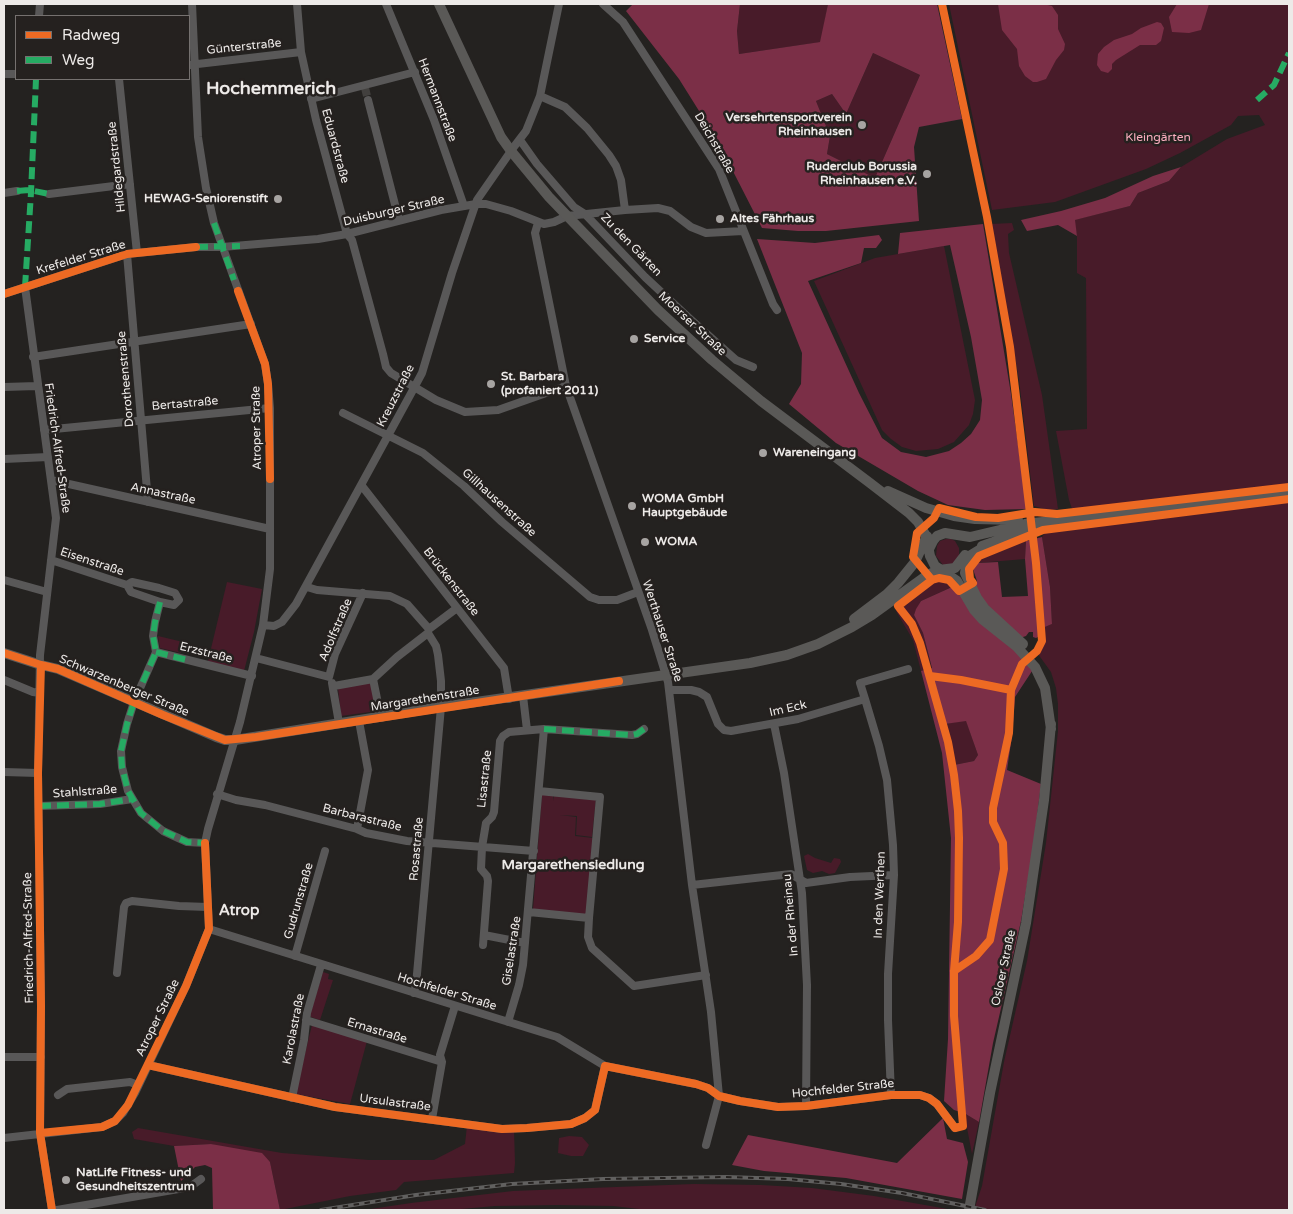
<!DOCTYPE html>
<html>
<head>
<meta charset="utf-8">
<style>
	body { margin:0 }
	#map { position:relative; width:1293px; height:1214px; overflow:hidden; background:#242220; font-family:"Varela Round",sans-serif }
	canvas { display:block }
	.frame { position:absolute; inset:0; border:5px solid #edeae8; pointer-events:none }
	.legend { position:absolute; left:15px; top:15px; width:175px; height:65px; box-sizing:border-box; background:#25211f; border:1px solid #75716f; margin:0; padding:6px 9px; list-style:none; font-size:15px; color:#edeae8 }
	.legend li { display:flex; align-items:center; gap:10px; height:25px }
	.legend b { width:25px; border:1px solid #75716f }
</style>
</head>
<body>
<div id="map">
<canvas width="1293" height="1214"></canvas>
<div class="frame"></div>
<ul class="legend">
<li><b style="height:6px;background:#ed6a23"></b>Radweg</li>
<li><b style="height:6px;background:#26ab63"></b>Weg</li>
</ul>
</div>
<script>
const c = document.querySelector('canvas').getContext('2d');
c.lineJoin = 'round';
function fill(path, color) {
  c.fillStyle = color;
  c.fill(path, 'evenodd');
}
function poly(rows) {
  const path = new Path2D();
  for (const r of rows) {
    path.moveTo(r[0], r[1]);
    for (let i = 2; i < r.length; i += 2) path.lineTo(r[i], r[i + 1]);
  }
  return path;
}
function strokePath(path, color, width, dash) {
  c.strokeStyle = color;
  c.lineWidth = width;
  c.lineCap = dash ? 'butt' : 'round';
  c.setLineDash(dash || []);
  c.stroke(path);
}
function label(font, color, halo, rows, align = 'center') {
  c.font = font + ' "Varela Round",sans-serif';
  c.lineWidth = 5;
  c.setLineDash([]);
  c.textBaseline = 'middle';
  c.strokeStyle = halo;
  c.fillStyle = color;
  for (const [text, x, y, turn = 0] of rows) {
    c.save();
    c.translate(x, y);
    c.rotate((+turn || 0) * Math.PI / 180);
    c.textAlign = isNaN(turn) ? turn : align;
    if (halo) c.strokeText(text, 0, 0);
    c.fillText(text, 0, 0);
    c.restore();
  }
}
const green = poly([
	[740,4,828,4,821,42,739,54,737,31],
	[949,4,1289,4,1289,1210,974,1210,982,1186,1004,1062,1027,961,1046,843,1058,731,1058,704,1056,688,1051,672,1038,654,1042,648,1044,642,1044,627,1052,624,1050,587,1042,537,1046,532,1078,526,1069,500,1056,431,1087,429,1086,278,1077,273,1077,236,1074,220,1130,206,1138,193,1169,181,1181,167,1227,139,1265,125,1259,115,1238,116,1231,125,1180,153,1146,169,1055,202,992,210],
	[873,53,920,75,875,178,827,154,830,136,816,101,832,94,846,114],
	[1012,223,1014,230,1008,234,1009,253,1042,395,1058,509,1048,510,1034,506,1019,380,991,224],
	[944,246,975,400,973,414,969,425,954,442,938,449,916,451,902,447,891,439,882,430,814,281,875,258],
	[946,539,951,539,955,541,959,548,959,557,954,565,943,565,936,556,937,546,940,541],
	[1026,541,1025,559,977,563,980,557],
	[940,580,947,583,952,587,921,601,916,610,914,615,923,633,932,669,921,671,913,640,896,611,898,608,932,581],
	[227,582,262,589,254,632,244,671,208,661],
	[158,636,183,642,181,653,160,648],
	[371,682,377,711,341,716,338,688],
	[966,720,978,755,974,761,954,765,945,724],
	[542,793,553,795,553,801,554,795,596,799,592,837,576,835,577,816,560,815,576,817,575,836,593,838,587,915,533,909],
	[808,854,815,858,831,863,834,858,840,859,841,862,835,873,829,874,822,871,813,873,807,870,804,856],
	[323,972,329,974,328,979,333,980,320,1020,311,1017,310,1014],
	[312,1025,367,1041,350,1104,295,1094],
	[964,1113,979,1122,972,1154,968,1133],
	[467,1126,514,1130,515,1163,514,1173,404,1182,396,1190,350,1196,280,1210,270,1162,211,1144,174,1146,134,1139,132,1132,138,1128,282,1153,369,1160,434,1160,465,1144],
	[569,1136,582,1137,589,1145,583,1156,571,1156,558,1153,559,1138],
	[694,1184,761,1185,812,1188,874,1196,953,1210,648,1210,613,1206,557,1205,495,1206,450,1210,364,1210,411,1203,513,1191]
]);
const forest = poly([
	[633,4,740,4,737,31,739,54,820,42,828,4,937,4,962,119,919,127,914,147,919,221,826,231,798,231,762,228,716,138,679,79,626,11],
	[873,53,920,75,875,178,827,154,830,136,816,101,832,94,846,114],
	[998,4,1043,4,1052,6,1058,15,1058,29,1065,44,1064,50,1056,60,1046,79,1037,82,1033,82,1025,76,1019,66,1017,49,1002,30],
	[1177,4,1209,4,1201,30,1189,33,1172,32,1169,17],
	[1157,22,1161,23,1164,28,1161,41,1156,45,1140,45,1116,60,1112,64,1112,69,1108,73,1101,71,1097,65,1098,54,1104,47,1114,40,1132,34,1141,28],
	[1181,167,1169,181,1138,193,1130,206,1075,220,1077,236,1058,225,1027,231,1021,220,1061,211,1105,198,1153,176],
	[983,224,1011,394,1027,509,985,510,948,505,918,491,836,443,789,404,801,384,802,353,757,239,815,243,879,235,882,240,876,248,864,248,861,263,808,281,859,393,882,438,901,452,926,457,949,451,961,443,971,434,980,420,982,400,971,337,950,245,898,254,900,233],
	[1042,537,1050,587,1052,624,1040,629,1040,636,1036,638,1033,637,1033,632,1029,632,1026,636,1020,638,1010,630,974,590,977,581,973,569,977,563,998,562,1002,597,1028,596,1025,559,1026,541],
	[952,587,960,592,1034,668,1015,697,1012,736,1007,770,1041,784,1033,849,1021,921,993,1043,979,1122,964,1113,954,1110,944,1101,948,1039,951,838,942,753,921,671,932,668,923,633,914,615,916,609,921,601],
	[966,721,978,755,974,761,954,765,945,724],
	[943,1118,947,1139,963,1143,968,1162,962,1199,846,1178,764,1171,732,1165,748,1135,897,1163],
	[211,1144,262,1153,270,1162,280,1210,213,1210,212,1168,205,1165,195,1167,181,1181,174,1146]
]);
const minorTunnel = poly([
	[365,88,368,100]
]);
const minor = poly([
	[297,4,301,52,316,120,347,234,352,240,383,354,386,367,391,373,436,400,465,412,498,410,566,386],
	[386,4,434,120,464,206],
	[603,4,623,22,719,169,773,304,777,310],
	[39,16,40,4],
	[189,65,301,52],
	[4,74,16,74],
	[119,79,137,253],
	[540,96,565,107,587,128,609,155,616,166,621,180,625,210],
	[311,99,415,72],
	[368,100,399,220],
	[520,140,537,164,574,207,585,214,645,277,689,318,736,360,753,367],
	[513,148,526,131,540,96,559,4],
	[4,193,17,191],
	[49,194,130,184],
	[538,223,535,233,566,386,652,630,668,682,692,885,711,1012,719,1096,706,1145],
	[127,254,148,502],
	[25,287,56,518,40,655,38,773,41,1006,40,1133,52,1210],
	[4,294,127,254,196,247,222,247,318,239,347,234,441,210,476,204,486,204,511,211,544,224,554,222,567,216,625,210,658,208,670,211,691,227,706,233,743,231],
	[33,357,251,324],
	[4,387,37,386],
	[343,413,423,453,464,486,502,522,590,597,599,600,617,600,638,592],
	[44,430,270,408],
	[4,459,48,457],
	[51,480,270,529],
	[362,486,504,668,509,699],
	[51,560,127,585,131,592,160,602,174,605,179,600,175,593,159,588,132,582,127,585],
	[4,580,47,592],
	[307,587,317,590,390,596,407,604,429,629],
	[160,602,155,622,153,636,156,652,134,702,127,724,121,751,122,767,128,791,141,813,163,831,187,842,205,843],
	[263,625,274,626,282,622,296,604,414,388,422,373,452,273,477,200,511,151],
	[429,629,457,608],
	[156,652,252,676],
	[256,658,329,677],
	[329,677,335,654,363,593],
	[373,679,397,657,428,633],
	[4,680,33,692,40,693],
	[332,683,339,723],
	[334,686,373,679,381,718],
	[669,690,691,690,699,692,707,697,718,724,724,730,731,731,798,719,865,699,860,683,908,669],
	[523,696,527,730],
	[865,699,879,746,887,780,893,845,894,875,888,974,888,1020,891,1095],
	[774,724,784,773,802,893,807,985,806,1106],
	[4,772,38,773],
	[539,791,600,797,589,918,588,937,592,948,634,986,706,975],
	[217,794,236,800,265,805,357,829,366,833,407,841,534,851],
	[39,806,100,804,132,799],
	[357,829,368,770,359,721],
	[692,885,791,874,806,883,850,877,894,875],
	[529,912,589,918],
	[209,929,557,1037,605,1066,696,1084,708,1088,719,1096,740,1101,778,1107,806,1106,891,1095,920,1095,929,1098,937,1104,955,1128],
	[484,935,525,943],
	[483,945,488,881,487,876,481,869,482,847,486,823,492,817,494,812,500,741,503,736,509,732,544,729,632,735,637,734,644,729],
	[295,956,325,851],
	[117,973,124,907,126,903,132,901,179,906,208,907],
	[414,993,416,985,441,707,441,681,438,655,436,646,428,633],
	[306,1020,442,1062],
	[508,1022,519,985,523,965,544,729],
	[4,1057,41,1057],
	[148,1065,335,1107,502,1129,527,1128,571,1124,585,1118,595,1110,605,1066],
	[58,1095,67,1089,130,1082,138,1085],
	[292,1098,304,1040,307,1013,321,965],
	[432,1119,442,1062,440,1055,455,1006],
	[4,1138,102,1127,115,1121,123,1113,135,1093,186,986,209,929,205,843,208,829,240,722,263,625,270,569,270,408,268,384,265,364,214,223,206,188,198,137,192,4],
	[57,1210,190,1187,201,1179]
]);
const major = poly([
	[439,4,501,137,511,151,549,197,658,310,712,360,761,401,870,483,909,513,918,522,926,536,930,556,935,566,957,581,974,610,982,619,1016,646,1035,667,1045,688,1051,729],
	[888,491,926,508,954,516,975,519,1018,520],
	[989,544,971,555,967,560,965,573,977,598,985,609,1023,644],
	[982,546,1039,526],
	[929,549,933,541,937,536,945,533,970,537,1025,524,1289,494],
	[939,570,955,568,965,555],
	[854,619,887,594,898,583,915,562,927,536],
	[4,653,41,665,58,669,216,737,225,740,235,740,441,707,750,663,787,655,818,644,852,627,872,615,926,576,938,570],
	[969,1210,990,1093,1026,923,1044,800,1051,724]
]);
const rail = poly([
	[321,1210,416,1195,512,1184,603,1179,726,1177,788,1179,841,1184,902,1193,985,1210]
]);
const quiet = poly([
	[1257,100,1274,85,1289,53],
	[17,191,29,190,49,194],
	[214,223,234,280],
	[196,247,240,246],
	[25,287,31,193,36,79],
	[160,602,155,622,153,636,156,652,134,702,127,724,121,751,122,767,128,791,141,813,163,831,187,842,205,843],
	[156,652,187,660],
	[544,729,632,735,637,734,644,729],
	[39,806,100,804,132,799]
]);
const cycleway = poly([
	[942,4,987,217,1010,347,1036,563,1042,641,1037,651,1022,664,1011,690,1009,733,993,808,993,822,1003,843,1004,869,990,940,976,956,954,971],
	[238,291,265,364,268,384,270,479],
	[4,294,127,254,196,247],
	[932,580,913,557,917,533,934,518,939,508,976,517,998,518,1035,512,1057,514,1289,487],
	[4,653,41,665,58,669,163,715,225,740,256,737,619,681],
	[41,665,38,773,41,1006,40,1133,52,1210],
	[930,676,961,680,1011,690],
	[148,1065,335,1107,502,1129,527,1128,571,1124,585,1118,595,1110,605,1066,696,1084,708,1088,719,1096,740,1101,778,1107,806,1106,891,1095,920,1095,929,1098,937,1104,955,1128,963,1126,954,1016,954,971,958,922,959,838,958,811,954,775,948,742,920,643,912,624,898,606,932,580,939,578,949,580,959,591,973,583,970,579,969,569,979,556,1043,530,1289,499],
	[40,1133,102,1127,115,1121,128,1105,186,986,209,929,205,843]
]);
const markers = [
	[862,125,5,"#a7a4a2"],
	[927,174,5,"#a7a4a2"],
	[278,199,5,"#a7a4a2"],
	[720,219,5,"#a7a4a2"],
	[634,339,5,"#a7a4a2"],
	[491,384,5,"#a7a4a2"],
	[763,453,5,"#a7a4a2"],
	[632,506,5,"#a7a4a2"],
	[645,542,5,"#a7a4a2"],
	[66,1180,5,"#a7a4a2"]
];
const streetNames = [
	["Günterstraße",244,47,-6],
	["Hermannstraße",437,100,69],
	["Deichstraße",714,143,60],
	["Eduardstraße",335,146,75],
	["Hildegardstraße",117,167,-96],
	["Duisburger Straße",394,211,-13],
	["Zu den Gärten",631,245,46],
	["Krefelder Straße",81,258,-17],
	["Moerser Straße",692,324,43],
	["Dorotheenstraße",126,379,-95],
	["Kreuzstraße",396,396,-63],
	["Bertastraße",185,404,-5],
	["Atroper Straße",257,428,-91],
	["Friedrich-Alfred-Straße",57,448,82],
	["Annastraße",163,494,12],
	["Gillhausenstraße",499,503,42],
	["Eisenstraße",92,562,18],
	["Brückenstraße",451,582,52],
	["Adolfstraße",336,630,-67],
	["Werthauser Straße",662,631,72],
	["Erzstraße",206,653,14],
	["Schwarzenberger Straße",124,686,23],
	["Margarethenstraße",425,699,-9],
	["Im Eck",788,709,-13],
	["Lisastraße",485,779,-84],
	["Stahlstraße",85,792,-4],
	["Barbarastraße",362,818,14],
	["Rosastraße",417,849,-85],
	["In den Werthen",880,895,-88],
	["Gudrunstraße",299,901,-74],
	["In der Rheinau",791,915,-95],
	["Friedrich-Alfred-Straße",29,938,-91],
	["Giselastraße",512,951,-81],
	["Osloer Straße",1004,968,-78],
	["Hochfelder Straße",447,992,17],
	["Atroper Straße",158,1018,-64],
	["Karolastraße",294,1029,-79],
	["Ernastraße",377,1031,17],
	["Hochfelder Straße",843,1089,-6],
	["Ursulastraße",395,1103,7]
];
const poiNames = [
	["Versehrtensportverein",852,118,"right"],
	["Rheinhausen",852,132,"right"],
	["Ruderclub Borussia",917,167,"right"],
	["Rheinhausen e.V.",917,181,"right"],
	["HEWAG-Seniorenstift",268,199,"right"],
	["Altes Fährhaus",730,219],
	["Service",644,339],
	["St. Barbara",501,377],
	["(profaniert 2011)",501,391],
	["Wareneingang",773,453],
	["WOMA GmbH",642,499],
	["Hauptgebäude",642,513],
	["WOMA",655,542],
	["NatLife Fitness- und",76,1173],
	["Gesundheitszentrum",76,1187]
];
const parkNames = [
	["Kleingärten",1158,138]
];
const neighbourhoodNames = [
	["Margarethensiedlung",573,865]
];
const quarterNames = [
	["Atrop",239,911]
];
const districtNames = [
	["Hochemmerich",271,89]
];
fill(green, '#481b29');
fill(forest, '#7b2f47');
strokePath(minorTunnel, '#42403e', 8, [8, 4]);
strokePath(minor, '#595858', 8);
strokePath(major, '#5a5957', 10);
strokePath(rail, '#61605f', 4);
strokePath(rail, '#25211f', 2, [5.5]);
strokePath(quiet, '#26ab63', 6, [12, 6]);
strokePath(cycleway, '#ed6a23', 8);
for (const [x, y, r, color] of markers) {
  const dot = new Path2D();
  dot.arc(x, y, r, 0, 2 * Math.PI);
  c.fillStyle = color;
  c.fill(dot);
  strokePath(dot, '#25211f', 2);
}
label('12px', '#edeae8', '#25211f', streetNames);
label('bold 12px', '#edeae8', '#25211f', poiNames, 'left');
label('12px', '#faaebf', '#25211f', parkNames);
label('bold 14px', '#edeae8', '#25211f', neighbourhoodNames);
label('bold 15px', '#edeae8', '#25211f', quarterNames);
label('bold 18px', '#edeae8', '#25211f', districtNames);
</script>
</body>
</html>
